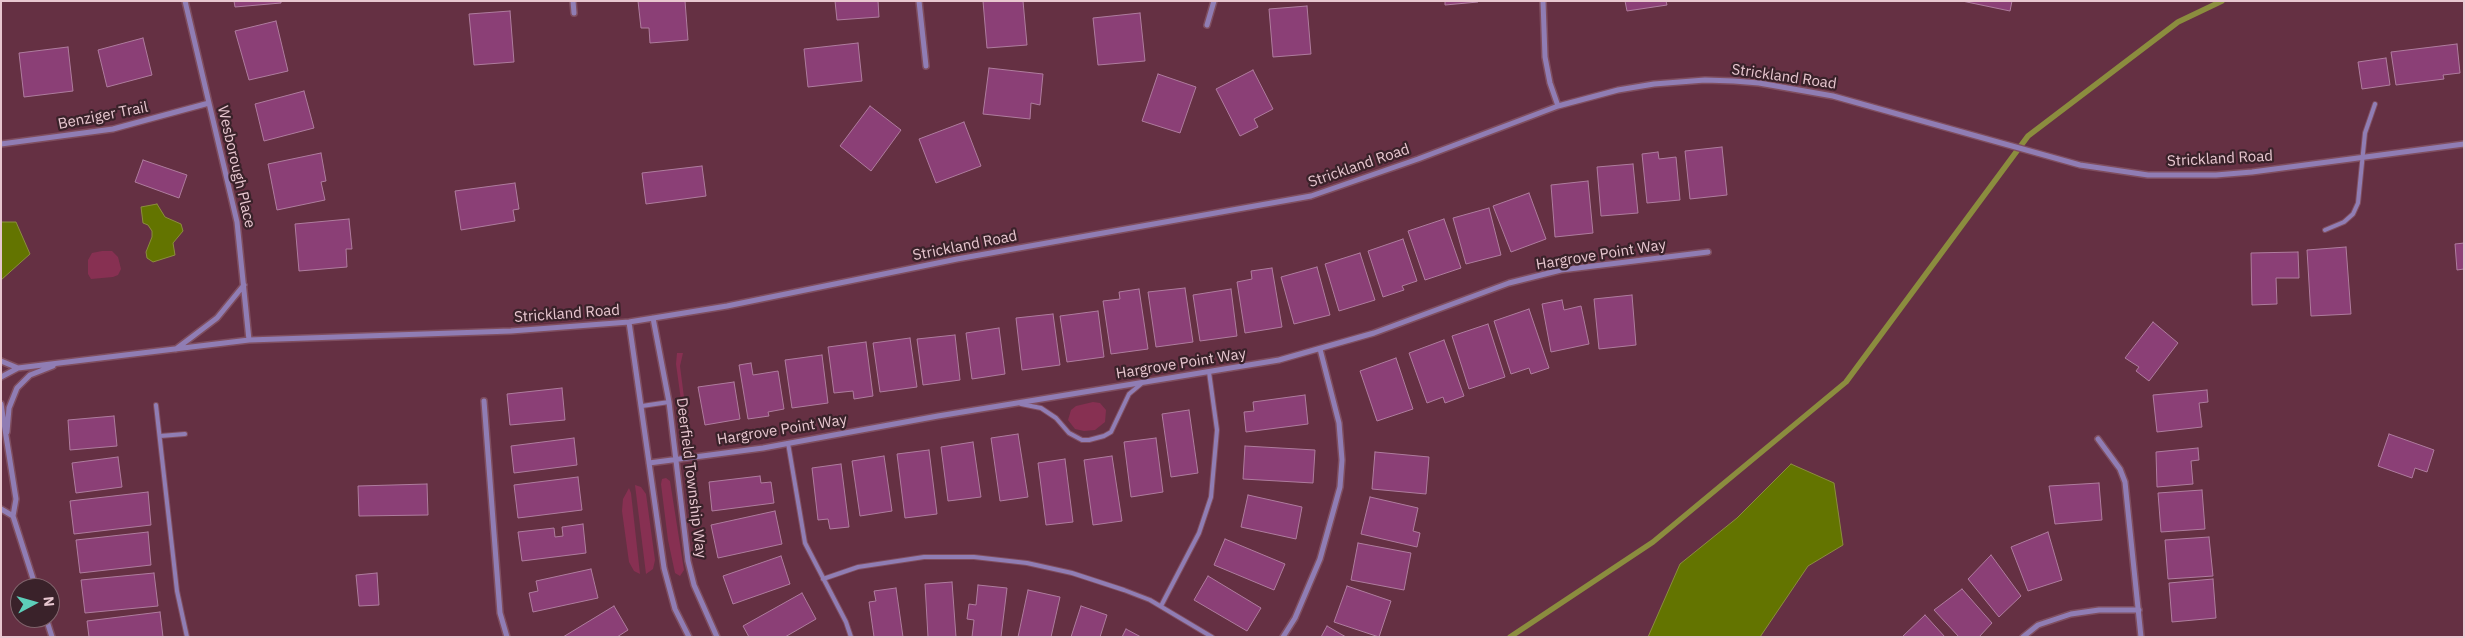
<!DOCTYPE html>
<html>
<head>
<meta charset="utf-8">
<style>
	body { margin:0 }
	#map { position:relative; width:2465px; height:638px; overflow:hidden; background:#653043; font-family:"IBM Plex Sans",sans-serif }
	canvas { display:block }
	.frame { position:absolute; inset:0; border:2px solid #e8c7d0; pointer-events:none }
	.north { position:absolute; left:10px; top:578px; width:50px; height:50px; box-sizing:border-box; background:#3a222a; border:1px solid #80646c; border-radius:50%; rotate:84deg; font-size:14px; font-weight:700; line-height:20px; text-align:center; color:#e8c7d0 }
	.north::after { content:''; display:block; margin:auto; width:18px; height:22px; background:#5dceb9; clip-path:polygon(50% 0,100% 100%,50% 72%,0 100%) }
</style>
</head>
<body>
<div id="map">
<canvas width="2465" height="638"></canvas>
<div class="frame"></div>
<div class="north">N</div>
</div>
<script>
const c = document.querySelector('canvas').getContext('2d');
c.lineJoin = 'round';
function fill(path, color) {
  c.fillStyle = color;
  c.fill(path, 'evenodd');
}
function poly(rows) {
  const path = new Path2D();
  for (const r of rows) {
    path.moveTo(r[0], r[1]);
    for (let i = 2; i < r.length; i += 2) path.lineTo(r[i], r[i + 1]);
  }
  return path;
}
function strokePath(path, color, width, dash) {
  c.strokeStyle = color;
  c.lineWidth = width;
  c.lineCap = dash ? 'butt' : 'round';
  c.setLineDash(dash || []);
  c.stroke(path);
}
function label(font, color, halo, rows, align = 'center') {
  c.font = font + ' "IBM Plex Sans",sans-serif';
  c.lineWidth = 4.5;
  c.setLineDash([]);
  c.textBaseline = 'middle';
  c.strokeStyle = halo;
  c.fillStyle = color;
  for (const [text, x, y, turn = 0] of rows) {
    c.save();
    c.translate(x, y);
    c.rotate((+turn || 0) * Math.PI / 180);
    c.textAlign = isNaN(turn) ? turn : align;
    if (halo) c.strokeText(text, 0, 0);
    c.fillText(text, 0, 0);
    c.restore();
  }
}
const green = poly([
	[102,251,112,251,118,257,121,269,118,275,113,277,91,279,88,274,88,260,92,253],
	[677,353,683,353,680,366,689,436,684,422,676,364],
	[1093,402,1100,403,1106,410,1105,422,1095,430,1084,431,1075,429,1068,420,1071,410,1076,406],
	[666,478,670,481,684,570,680,576,675,573,668,540,661,484,662,479],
	[635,485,641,487,646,494,655,560,653,569,646,574],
	[629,488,631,493,640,574,634,571,629,562,622,511,623,499]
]);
const water = poly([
	[157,204,165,217,181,224,183,231,173,243,175,255,153,262,147,258,146,252,152,237,152,231,148,225,143,223,141,207,157,204],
	[1,222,16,222,30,254,1,280,1,222],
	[1791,464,1834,483,1843,545,1808,566,1760,637,1648,637,1680,564,1737,518,1791,464]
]);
const stream = poly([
	[1510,637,1653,542,1846,382,2028,136,2178,22,2222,1]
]);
const building = poly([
	[234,1,281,1,281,3,235,7,234,1],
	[638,1,685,1,688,40,650,43,649,28,641,28,638,1],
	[835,1,878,1,879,17,837,20,835,1],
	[983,1,1023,1,1027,45,987,48,983,1],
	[1445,1,1478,1,1478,2,1445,5,1445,1],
	[1625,1,1666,1,1667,5,1627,11,1625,1],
	[1962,1,2012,1,2010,11,1962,1],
	[1307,6,1311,54,1273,57,1269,9,1307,6],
	[510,11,514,62,474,65,469,14,510,11],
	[1140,13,1145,61,1098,65,1093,18,1140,13],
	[276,21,288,71,249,80,235,31,276,21],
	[143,38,152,75,107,87,98,50,143,38],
	[858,43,862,81,808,87,804,49,858,43],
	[2457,44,2460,73,2443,75,2444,79,2396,85,2391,52,2457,44],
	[68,47,73,91,24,97,19,53,68,47],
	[2386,58,2390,85,2362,89,2358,62,2386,58],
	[989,68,1043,74,1040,105,1031,103,1030,119,983,114,989,68],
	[1253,70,1273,109,1254,119,1258,127,1240,136,1216,89,1253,70],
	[1158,74,1196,87,1180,133,1142,121,1158,74],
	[304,91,314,128,264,141,255,104,304,91],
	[870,106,901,130,871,171,840,146,870,106],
	[964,122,981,166,936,183,919,139,964,122],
	[1722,147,1727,195,1690,199,1685,151,1722,147],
	[1658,152,1659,159,1676,157,1680,200,1647,203,1642,154,1658,152],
	[321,153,326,181,321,182,325,200,277,210,268,164,321,153],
	[143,160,187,175,179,198,135,182,143,160],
	[1633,164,1638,213,1601,216,1597,167,1633,164],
	[702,166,706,196,646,204,642,173,702,166],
	[1588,181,1593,233,1555,237,1551,185,1588,181],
	[515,183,519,209,513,210,515,221,461,230,455,191,515,183],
	[1529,193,1546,239,1511,252,1493,206,1529,193],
	[1489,208,1501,255,1466,264,1453,218,1489,208],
	[349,219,352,249,346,249,347,267,299,271,295,224,349,219],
	[1444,219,1461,268,1425,280,1408,231,1444,219],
	[1403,239,1417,281,1402,286,1404,290,1383,297,1368,251,1403,239],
	[2464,243,2464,269,2457,270,2455,244,2464,243],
	[2346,247,2351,314,2311,316,2307,250,2346,247],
	[2298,252,2299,278,2276,278,2277,304,2252,305,2251,253,2298,252],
	[1360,253,1375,300,1339,311,1325,264,1360,253],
	[1317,267,1330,315,1294,324,1281,277,1317,267],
	[1272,268,1282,327,1245,333,1237,282,1252,279,1251,271,1272,268],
	[1185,288,1193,342,1156,347,1148,292,1185,288],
	[1139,289,1148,349,1111,354,1103,301,1120,299,1119,292,1139,289],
	[1231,289,1237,336,1200,341,1193,295,1231,289],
	[1632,295,1636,345,1599,349,1594,299,1632,295],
	[1562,300,1564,310,1581,306,1589,344,1551,352,1542,304,1562,300],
	[1529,309,1549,368,1531,374,1529,368,1511,374,1494,321,1529,309],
	[1098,311,1104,357,1067,362,1060,316,1098,311],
	[1053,314,1060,365,1022,370,1016,318,1053,314],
	[2153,322,2178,343,2149,381,2136,371,2139,367,2125,358,2153,322],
	[1488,324,1505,377,1469,389,1452,336,1488,324],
	[999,328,1005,374,972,379,966,333,999,328],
	[955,335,960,380,923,385,917,339,955,335],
	[910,338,917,387,880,392,873,343,910,338],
	[1444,340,1464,396,1445,403,1443,397,1427,403,1409,353,1444,340],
	[866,342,873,396,854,399,853,391,834,393,828,347,866,342],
	[822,355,828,403,792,408,785,360,822,355],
	[1396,358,1413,409,1377,421,1360,371,1396,358],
	[751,363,753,375,778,371,784,409,768,412,769,416,748,419,739,365,751,363],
	[734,382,740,419,705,425,698,387,734,382],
	[562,388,565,420,510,425,507,394,562,388],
	[2207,390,2208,402,2199,403,2202,427,2157,432,2153,395,2207,390],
	[1305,395,1308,424,1246,432,1244,412,1254,411,1253,402,1305,395],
	[1189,410,1198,473,1171,477,1162,414,1189,410],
	[114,416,117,446,70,450,68,420,114,416],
	[1018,434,1028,497,1000,501,991,438,1018,434],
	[2389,434,2434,450,2427,472,2415,468,2412,478,2378,466,2389,434],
	[574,438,577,465,514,473,511,446,574,438],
	[1156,438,1163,492,1131,497,1124,442,1156,438],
	[973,442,981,497,948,501,941,447,973,442],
	[1245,446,1315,450,1313,483,1243,479,1245,446],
	[2198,448,2199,460,2191,461,2193,484,2157,487,2156,452,2198,448],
	[929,450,937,514,905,518,897,454,929,450],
	[1375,452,1429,457,1426,494,1372,489,1375,452],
	[884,456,892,511,860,516,852,461,884,456],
	[1112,456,1122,521,1093,525,1084,460,1112,456],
	[118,457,122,487,76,493,72,463,118,457],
	[1065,459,1073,522,1046,525,1038,463,1065,459],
	[841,464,849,527,830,529,828,519,818,520,812,468,841,464],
	[760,476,761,483,771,482,774,503,712,511,709,482,760,476],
	[578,477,582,510,518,518,514,485,578,477],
	[2099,483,2102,520,2055,524,2049,486,2099,483],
	[427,484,428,515,359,516,358,486,427,484],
	[2202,490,2205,529,2161,532,2158,493,2202,490],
	[148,492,151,525,74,534,70,501,148,492],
	[1248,495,1302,507,1296,539,1241,527,1248,495],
	[1370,497,1418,508,1413,531,1420,533,1417,547,1361,534,1370,497],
	[775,511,782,544,718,558,711,525,775,511],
	[583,524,586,553,522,561,518,532,554,528,555,537,563,536,562,527,583,524],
	[148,532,151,565,80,573,76,540,148,532],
	[2048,532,2062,580,2028,591,2011,547,2048,532],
	[2209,537,2213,576,2168,579,2165,540,2209,537],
	[1225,539,1285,564,1274,590,1214,565,1225,539],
	[1358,543,1411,553,1404,590,1351,580,1358,543],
	[1991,555,2021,596,1999,617,1968,579,1991,555],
	[781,556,790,584,733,604,723,576,781,556],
	[591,569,598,598,533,612,529,593,538,591,536,581,591,569],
	[154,573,158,606,85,613,81,580,154,573],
	[377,573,379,605,359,606,356,575,377,573],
	[1208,576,1261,608,1247,631,1194,600,1208,576],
	[2213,579,2216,618,2172,622,2169,583,2213,579],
	[952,582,956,637,928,637,925,584,952,582],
	[978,585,1007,588,1001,637,972,637,974,620,967,619,969,604,976,605,978,585],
	[1347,586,1391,601,1379,637,1334,622,1347,586],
	[896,588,903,637,874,637,869,602,876,601,874,591,896,588],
	[1962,589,1992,623,1979,637,1959,637,1934,610,1962,589],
	[1028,590,1060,597,1051,637,1018,637,1028,590],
	[802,593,816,619,785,637,749,637,743,626,802,593],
	[614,606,628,630,617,637,563,637,614,606],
	[1081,606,1107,615,1100,637,1071,637,1081,606],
	[160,612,163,637,89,637,87,621,160,612],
	[1925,615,1945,637,1902,637,1925,615],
	[1327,626,1346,637,1321,637,1327,626],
	[1126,629,1141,637,1122,637,1126,629]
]);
const lane = poly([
	[2325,230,2344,222,2353,214,2358,203,2365,133,2375,104],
	[1021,404,1041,408,1056,418,1069,433,1082,440,1089,440,1104,436,1111,432,1129,394,1141,384],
	[156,405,177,591,187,637],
	[642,406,669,402],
	[160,436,185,434],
	[788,443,805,543,846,622,851,637],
	[823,579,858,567,924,557,974,557,1027,563,1072,573,1124,590,1150,600,1212,637],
	[1161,606,1199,533,1211,497,1217,430,1209,372]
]);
const street = poly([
	[185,1,237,222,249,340],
	[573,1,574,13],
	[919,1,926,66],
	[1543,1,1545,57,1550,83,1558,106],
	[1207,25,1214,1],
	[1,144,113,129,209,103],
	[653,318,669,402,688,561,694,585,717,637],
	[629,322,664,568,675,609,689,637],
	[176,349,217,318,244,285],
	[1,361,18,368],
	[1,377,18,368,249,340,511,331,629,322,727,306,957,259,1311,196,1418,159,1558,106,1618,90,1654,84,1705,80,1734,81,1759,83,1833,96,2080,165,2148,175,2216,175,2252,172,2464,144],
	[484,401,500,613,507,637],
	[1,404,16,499,13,516,36,588],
	[7,432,9,408,17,388,30,375,53,366],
	[2098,439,2120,469,2125,482,2141,637],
	[649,463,763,448,938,416,1279,360,1374,333,1509,283,1561,270,1708,252],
	[1,509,13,516],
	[46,618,52,637],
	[1283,637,1295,618,1320,559,1340,487,1342,460,1339,423,1320,349],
	[2023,637,2038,625,2071,614,2099,610,2139,610]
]);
const streetNames = [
	["Strickland Road",1784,77,8],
	["Benziger Trail",103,116,-11],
	["Strickland Road",2220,159,-3],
	["Strickland Road",1359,166,-19],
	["Wesborough Place",236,167,77],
	["Strickland Road",965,246,-11],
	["Hargrove Point Way",1601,255,-9],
	["Strickland Road",567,314,-4],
	["Hargrove Point Way",1181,364,-9],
	["Hargrove Point Way",782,430,-9],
	["Deerfield Township Way",691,478,83]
];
fill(green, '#873052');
fill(water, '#637400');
strokePath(water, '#8b8d3e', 1);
strokePath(stream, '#8b8d3e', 5.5);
fill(building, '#8b3f76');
strokePath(building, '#af7c9e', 1);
strokePath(lane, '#7f4e5f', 6);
strokePath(street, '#7f4e5f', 8);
strokePath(lane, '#907db4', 4);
strokePath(street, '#907db4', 5);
label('15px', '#e8c7d0', '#3a222a', streetNames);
</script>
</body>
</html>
